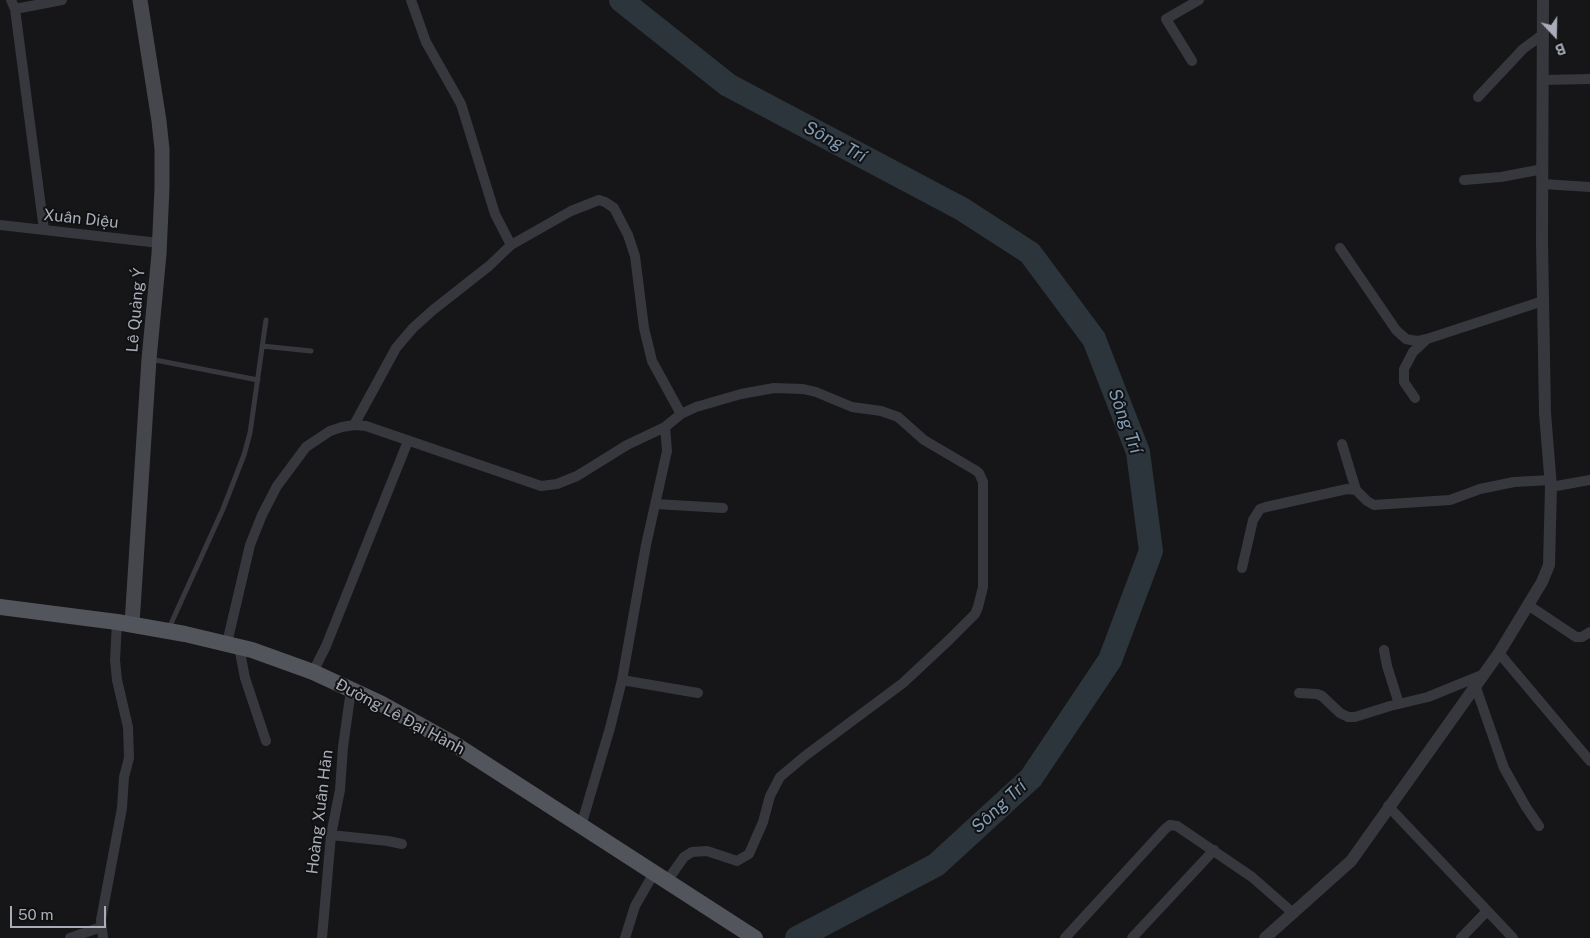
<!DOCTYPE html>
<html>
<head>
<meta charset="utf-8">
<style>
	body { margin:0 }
	#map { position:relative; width:1590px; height:938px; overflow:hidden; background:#161618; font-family:"Public Sans",sans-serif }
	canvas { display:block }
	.north { position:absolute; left:1530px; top:10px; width:50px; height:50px; -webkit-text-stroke:4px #111113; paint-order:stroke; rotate:159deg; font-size:14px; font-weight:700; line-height:20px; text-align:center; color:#a8adb8 }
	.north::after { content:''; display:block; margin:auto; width:18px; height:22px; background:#a8adb8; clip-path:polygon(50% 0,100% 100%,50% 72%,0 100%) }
	.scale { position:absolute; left:10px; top:906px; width:96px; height:22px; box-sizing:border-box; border:2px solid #a8adb8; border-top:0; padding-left:6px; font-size:15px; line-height:18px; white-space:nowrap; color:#a8adb8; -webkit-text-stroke:4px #111113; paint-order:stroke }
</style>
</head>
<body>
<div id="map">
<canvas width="1590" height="938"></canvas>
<div class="north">B</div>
<div class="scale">50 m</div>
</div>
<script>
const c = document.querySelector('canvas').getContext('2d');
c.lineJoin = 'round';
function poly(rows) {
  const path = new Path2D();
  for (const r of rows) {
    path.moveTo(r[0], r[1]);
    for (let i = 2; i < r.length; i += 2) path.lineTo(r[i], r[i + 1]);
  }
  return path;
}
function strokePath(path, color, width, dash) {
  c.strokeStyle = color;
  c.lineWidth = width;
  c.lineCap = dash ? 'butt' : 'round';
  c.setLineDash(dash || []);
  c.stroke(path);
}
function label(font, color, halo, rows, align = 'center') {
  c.font = font + ' "Public Sans",sans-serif';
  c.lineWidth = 4;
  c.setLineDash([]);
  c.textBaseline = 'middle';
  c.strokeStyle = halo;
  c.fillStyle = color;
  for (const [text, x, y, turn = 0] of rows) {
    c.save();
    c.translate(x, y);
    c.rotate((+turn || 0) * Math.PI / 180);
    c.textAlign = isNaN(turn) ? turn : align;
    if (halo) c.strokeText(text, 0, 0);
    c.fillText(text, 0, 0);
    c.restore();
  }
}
const river = poly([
	[621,0,728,85,962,209,1030,253,1094,339,1138,452,1151,551,1110,660,1031,778,936,865,797,938]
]);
const service = poly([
	[262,346,311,351],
	[150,359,258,380],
	[169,628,223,509,244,455,250,433,266,320]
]);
const minor = poly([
	[11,0,15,9,44,230],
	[411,0,426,42,461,104,495,214,511,245],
	[15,9,62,0],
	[1192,61,1166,19,1199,0],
	[1543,80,1590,79],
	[1478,97,1523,49,1542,35],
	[1464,180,1501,177,1543,169],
	[1543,184,1590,187],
	[0,225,159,243],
	[1340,248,1396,330,1406,339,1411,340,1418,341,1427,339,1543,301],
	[1415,398,1404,382,1404,369,1413,352,1427,339],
	[354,425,396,348,413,328,433,310,489,266,511,245,571,211,599,200,605,202,614,208,628,235,635,256,644,328,652,361,681,414],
	[1342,444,1356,490],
	[1551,487,1590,480],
	[656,504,723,508],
	[1242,568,1253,520,1260,509,1266,507,1347,489,1356,490,1367,501,1374,505,1450,500,1480,489,1514,482,1551,480],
	[1528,605,1576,637,1582,637,1590,632],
	[227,643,250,545,262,515,277,486,306,447,330,431,342,427,354,425,366,426,541,486,557,484,577,476,627,445,665,427,681,414,696,407,741,394,774,388,803,389,816,392,852,407,881,411,898,417,924,440,975,470,979,473,983,482,983,587,978,607,975,614,949,640,903,683,805,756,780,777,770,796,763,822,749,854,737,861,707,851,692,852,684,857,667,881],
	[239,647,245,678,266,741],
	[1384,650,1387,666,1399,704],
	[1499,653,1590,761],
	[313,672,326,646,408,441],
	[622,680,698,693],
	[1475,685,1504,768,1526,807,1539,826],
	[1299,693,1317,694,1322,696,1340,713,1348,717,1355,717,1390,706,1428,697,1482,675],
	[1388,806,1513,938],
	[581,826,610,728,622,680,646,545,667,451,665,427],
	[331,835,388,841,402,844],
	[70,938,101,927],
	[103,938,101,920,122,808,124,777,129,758,128,727,117,680,115,660,117,622],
	[322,938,331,835,340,790,343,747,351,690],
	[625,938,635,906,654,873],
	[1065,938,1165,829,1170,825,1177,826,1252,877,1293,913],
	[1132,938,1214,850],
	[1461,938,1487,911]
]);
const tertiary = poly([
	[1265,938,1351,861,1499,653,1542,582,1549,565,1551,487,1545,413,1542,242,1543,0]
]);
const secondary = poly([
	[132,624,149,359,159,254,162,188,162,149,159,121,140,0]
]);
const primary = poly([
	[0,607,117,622,185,634,252,650,313,672,380,703,456,745,755,938]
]);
const streetNames = [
	["Xuân Diệu",81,219,6],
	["Lê Quảng Ý",136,310,-85],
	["Đường Lê Đại Hành",400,717,28],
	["Hoàng Xuân Hãn",320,812,-83]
];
const waterNames = [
	["Sông Trí",835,142,28],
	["Sông Trí",1125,421,70],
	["Sông Trí",999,807,-43]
];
strokePath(river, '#2c353c', 24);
strokePath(service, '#37383d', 5);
strokePath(minor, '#37383d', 10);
strokePath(tertiary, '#37383d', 12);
strokePath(secondary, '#45474d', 15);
strokePath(primary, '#53555c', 16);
label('16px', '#a8adb8', '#111113', streetNames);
label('italic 18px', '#7f9bb3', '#111113', waterNames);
</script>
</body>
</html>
